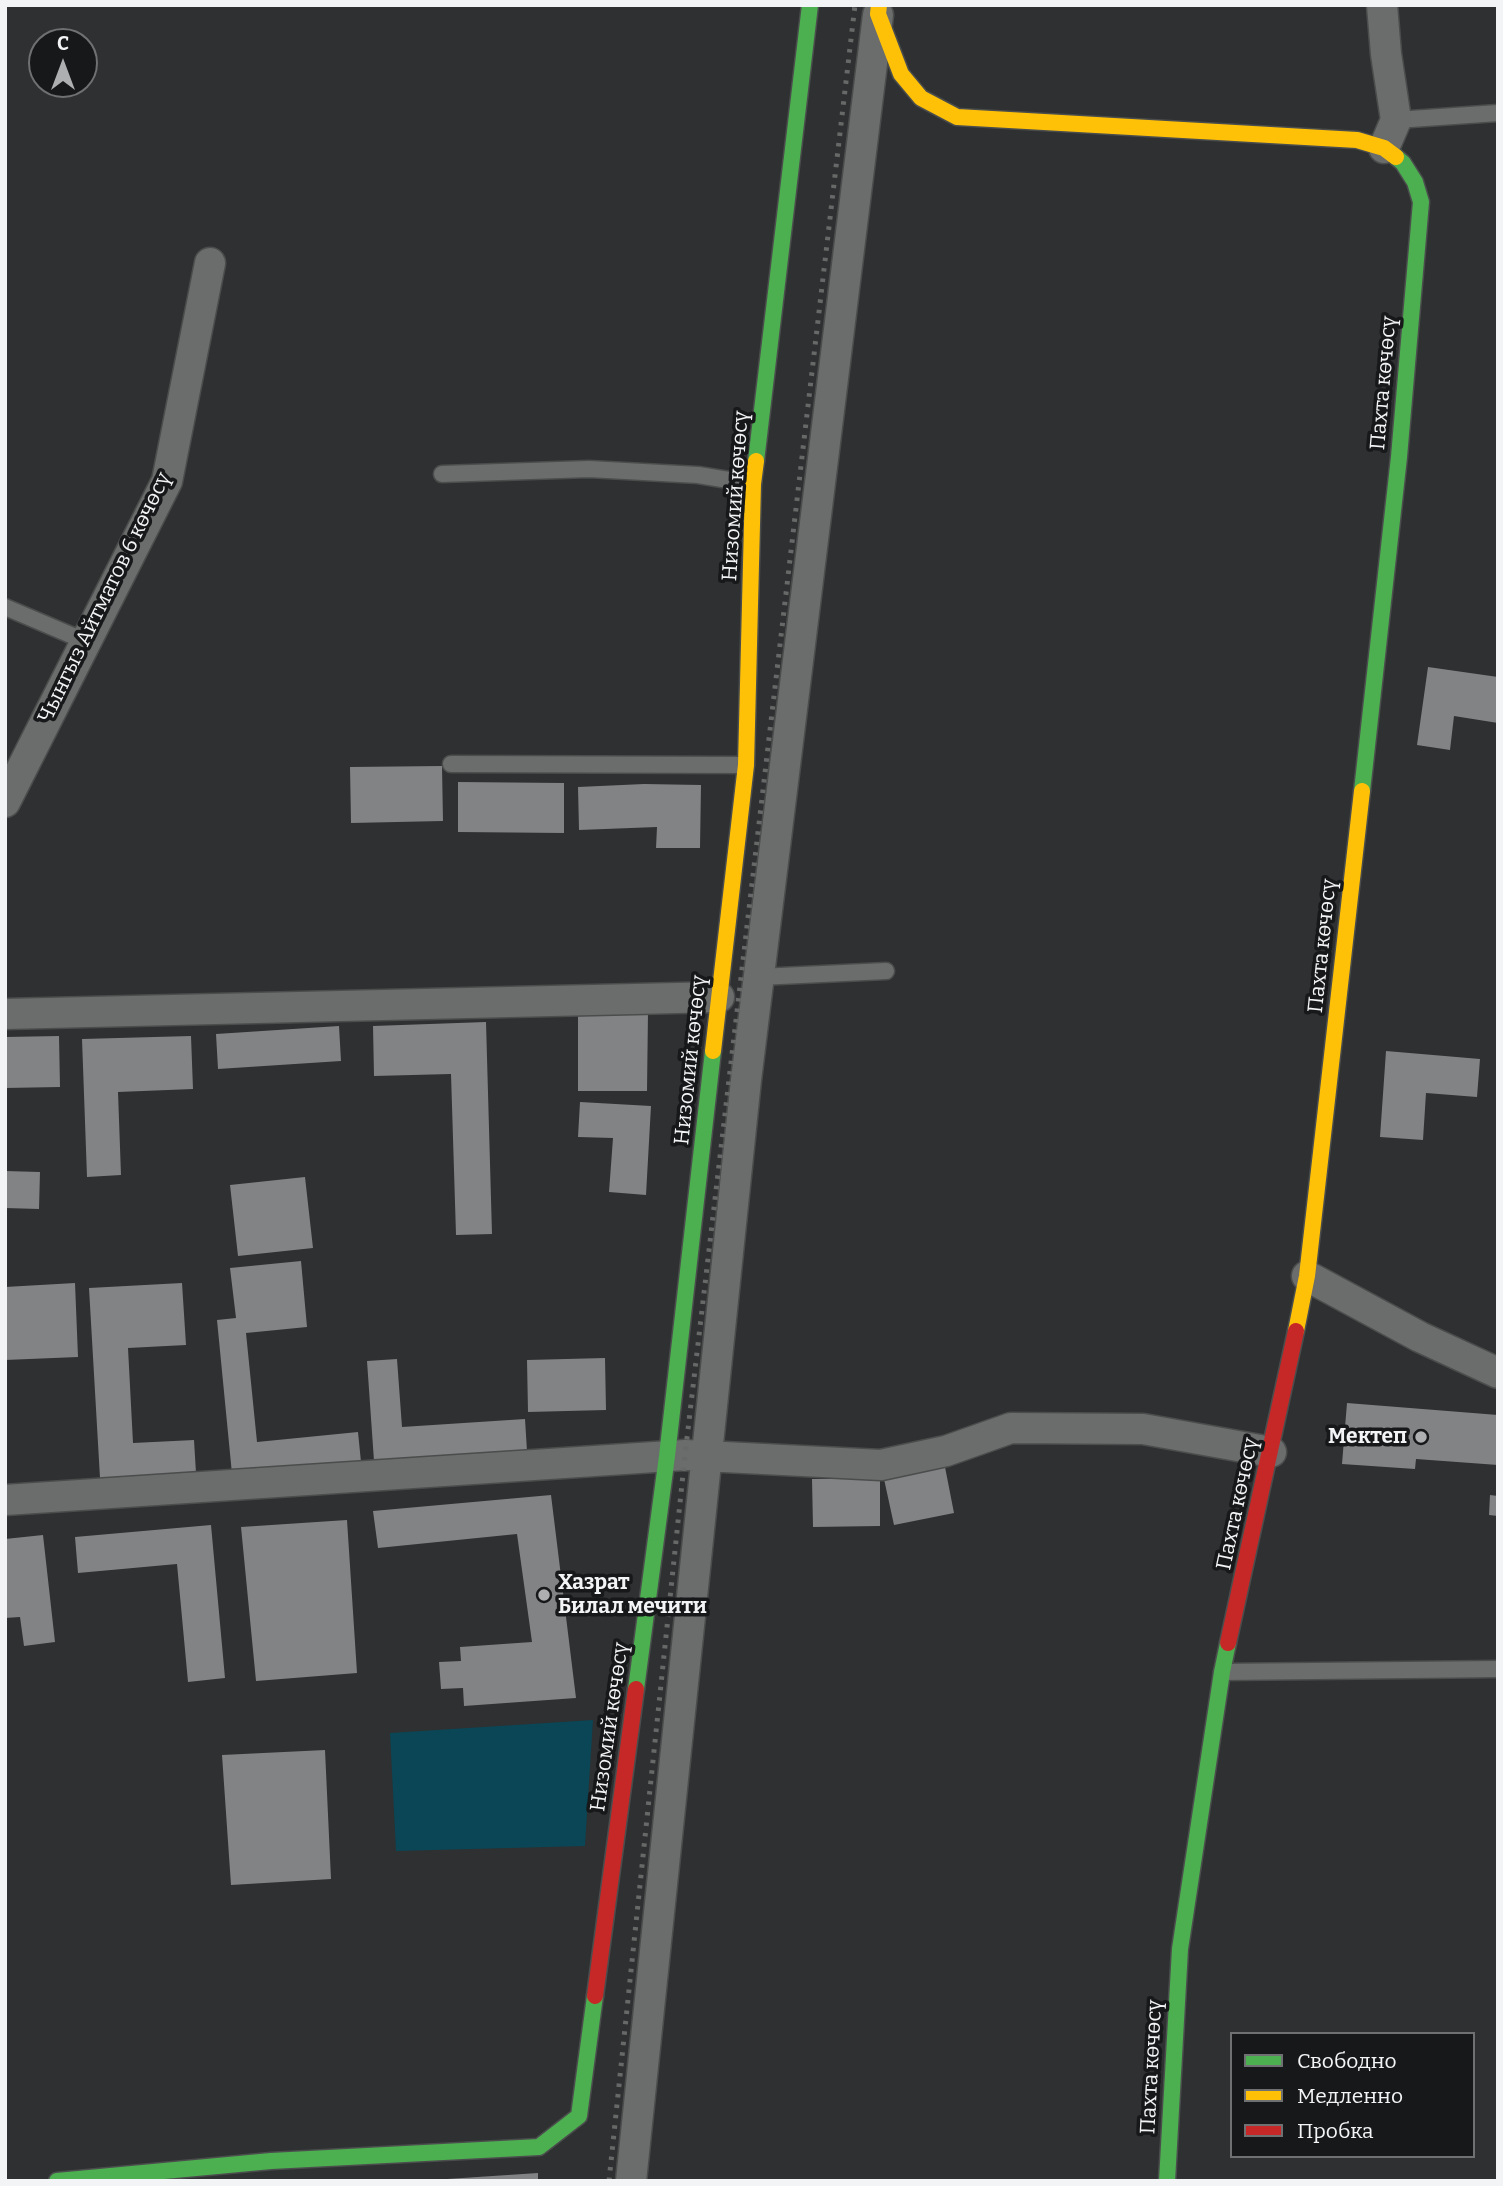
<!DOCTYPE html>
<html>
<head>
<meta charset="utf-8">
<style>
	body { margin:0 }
	#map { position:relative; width:1503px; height:2186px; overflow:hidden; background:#2e3031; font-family:Bitter,serif }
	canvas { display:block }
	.frame { position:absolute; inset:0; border:7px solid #f2f4f5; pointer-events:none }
	.legend { position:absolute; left:1230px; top:2032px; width:245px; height:126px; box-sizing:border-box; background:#161819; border:2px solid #6e7071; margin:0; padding:9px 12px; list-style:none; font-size:21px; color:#f2f4f5 }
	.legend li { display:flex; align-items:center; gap:14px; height:35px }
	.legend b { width:35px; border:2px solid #6e7071 }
	.north { position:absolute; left:28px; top:28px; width:70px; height:70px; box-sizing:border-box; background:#161819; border:2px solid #6e7071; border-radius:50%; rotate:0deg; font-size:19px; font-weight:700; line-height:28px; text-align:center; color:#f2f4f5 }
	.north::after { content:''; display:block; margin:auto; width:24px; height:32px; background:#adafb0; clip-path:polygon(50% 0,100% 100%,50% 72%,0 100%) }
</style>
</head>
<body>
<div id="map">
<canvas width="1503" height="2186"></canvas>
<div class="frame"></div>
<ul class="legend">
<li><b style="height:9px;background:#4caf50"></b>Свободно</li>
<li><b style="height:9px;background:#ffc107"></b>Медленно</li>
<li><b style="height:9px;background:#c62828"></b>Пробка</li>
</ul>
<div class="north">С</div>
</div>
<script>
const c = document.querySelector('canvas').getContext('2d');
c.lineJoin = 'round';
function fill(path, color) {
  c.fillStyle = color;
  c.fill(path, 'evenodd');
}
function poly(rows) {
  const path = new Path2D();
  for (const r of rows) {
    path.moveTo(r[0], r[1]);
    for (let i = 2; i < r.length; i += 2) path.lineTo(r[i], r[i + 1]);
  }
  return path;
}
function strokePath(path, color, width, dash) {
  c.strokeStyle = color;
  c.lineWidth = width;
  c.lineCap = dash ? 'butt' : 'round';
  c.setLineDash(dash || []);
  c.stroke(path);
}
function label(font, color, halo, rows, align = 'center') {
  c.font = font + ' Bitter,serif';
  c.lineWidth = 7;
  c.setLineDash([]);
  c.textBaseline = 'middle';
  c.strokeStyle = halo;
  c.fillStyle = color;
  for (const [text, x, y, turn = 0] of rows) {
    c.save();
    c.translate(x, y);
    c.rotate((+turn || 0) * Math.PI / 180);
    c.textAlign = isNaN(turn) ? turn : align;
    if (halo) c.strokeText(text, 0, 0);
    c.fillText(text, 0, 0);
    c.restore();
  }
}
const green = poly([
	[593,1720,585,1846,396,1851,390,1733]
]);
const building = poly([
	[1428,667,1498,677,1498,723,1454,716,1450,750,1417,745],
	[442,766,443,821,351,823,350,767],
	[458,782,564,783,564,833,458,832],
	[644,784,701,785,700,848,656,848,657,827,579,830,578,787],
	[578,1011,648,1012,647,1091,578,1091],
	[486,1022,492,1234,456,1235,451,1074,374,1076,373,1026],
	[339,1026,341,1061,218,1069,216,1034],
	[59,1036,60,1087,5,1088,5,1037],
	[191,1036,193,1089,118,1092,121,1175,87,1177,82,1039],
	[1386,1051,1480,1059,1477,1097,1426,1093,1423,1140,1380,1137],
	[580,1102,651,1106,646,1195,609,1192,613,1138,578,1137],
	[5,1171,40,1172,39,1209,5,1208],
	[305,1177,313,1248,238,1256,230,1185],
	[301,1261,307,1327,246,1333,257,1442,358,1432,361,1462,232,1474,217,1320,236,1318,230,1268],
	[75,1283,78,1357,5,1360,5,1287],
	[182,1283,186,1345,128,1348,133,1443,194,1440,196,1473,100,1478,89,1288],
	[605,1358,606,1410,528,1412,527,1360],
	[397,1359,402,1427,525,1419,527,1451,374,1461,367,1361],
	[1347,1403,1498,1415,1498,1465,1416,1459,1415,1469,1342,1464],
	[945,1467,954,1513,894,1525,884,1479],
	[812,1479,880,1479,880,1526,813,1527],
	[551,1495,576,1698,464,1706,463,1688,441,1689,439,1662,461,1661,460,1647,532,1642,517,1534,378,1548,373,1511],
	[1490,1495,1498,1496,1498,1516,1489,1515],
	[347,1520,357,1673,256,1681,241,1527],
	[211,1525,225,1678,188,1682,177,1564,78,1573,75,1537],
	[43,1535,55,1642,24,1646,20,1617,5,1618,5,1539],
	[325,1750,331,1879,231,1885,222,1755],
	[538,2173,538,2181,447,2181,447,2179]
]);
const lane = poly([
	[1396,120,1498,113],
	[442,474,589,469,698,475,753,484],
	[5,607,85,641],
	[451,764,746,765],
	[759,977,886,971],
	[1222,1672,1498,1669]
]);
const street = poly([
	[1382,5,1386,54,1396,120,1384,148],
	[5,802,167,481,210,263],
	[5,1014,719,997],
	[1307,1276,1420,1337,1498,1373],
	[5,1500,685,1455,881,1465,946,1451,1011,1428,1143,1429,1271,1452],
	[631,2181,746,1080,878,15]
]);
const fast = poly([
	[756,461,810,5],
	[1362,791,1399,457,1421,202,1415,182,1403,163,1396,157],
	[636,1689,667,1456,713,1051],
	[57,2181,271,2161,539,2147,579,2116,595,1996],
	[1167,2181,1180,1949,1222,1672,1228,1643]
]);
const slow = poly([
	[879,5,878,14,901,74,921,98,957,117,1357,140,1384,148,1396,157],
	[713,1051,746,765,753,484,756,461],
	[1296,1331,1307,1276,1362,791]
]);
const jam = poly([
	[1228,1643,1296,1331],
	[595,1996,636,1689]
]);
const rail = poly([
	[609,2181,685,1455,855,5]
]);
const markers = [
	[1421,1437,7,"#adafb0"],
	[544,1595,7,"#adafb0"]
];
const streetNames = [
	["Пахта көчөсү",1384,383,-85],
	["Низомий көчөсү",736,496,-86],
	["Чынгыз Айтматов 6 көчөсү",105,598,-64],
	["Пахта көчөсү",1323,946,-84],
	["Низомий көчөсү",691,1060,-84],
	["Пахта көчөсү",1238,1504,-78],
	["Низомий көчөсү",610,1727,-82],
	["Пахта көчөсү",1152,2067,-87]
];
const poiNames = [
	["Мектеп",1407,1437],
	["Хазрат",558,1583,"left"],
	["Билал мечити",558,1607,"left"]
];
fill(green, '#0b4656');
fill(building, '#828384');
strokePath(lane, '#4b4d4d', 19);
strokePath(street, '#4b4d4d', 33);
strokePath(fast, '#4b4d4d', 19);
strokePath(slow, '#4b4d4d', 19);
strokePath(jam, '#4b4d4d', 19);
strokePath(lane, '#6b6c6c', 16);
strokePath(street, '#6b6c6c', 30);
strokePath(fast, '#4caf50', 16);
strokePath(slow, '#ffc107', 16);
strokePath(jam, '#c62828', 16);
strokePath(rail, '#676868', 5, [3.5, 7]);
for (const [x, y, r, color] of markers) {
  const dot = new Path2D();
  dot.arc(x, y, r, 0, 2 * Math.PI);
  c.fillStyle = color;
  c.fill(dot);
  strokePath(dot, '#161819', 2.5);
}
label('21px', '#f2f4f5', '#161819', streetNames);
label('bold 21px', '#f2f4f5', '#161819', poiNames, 'right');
</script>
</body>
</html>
